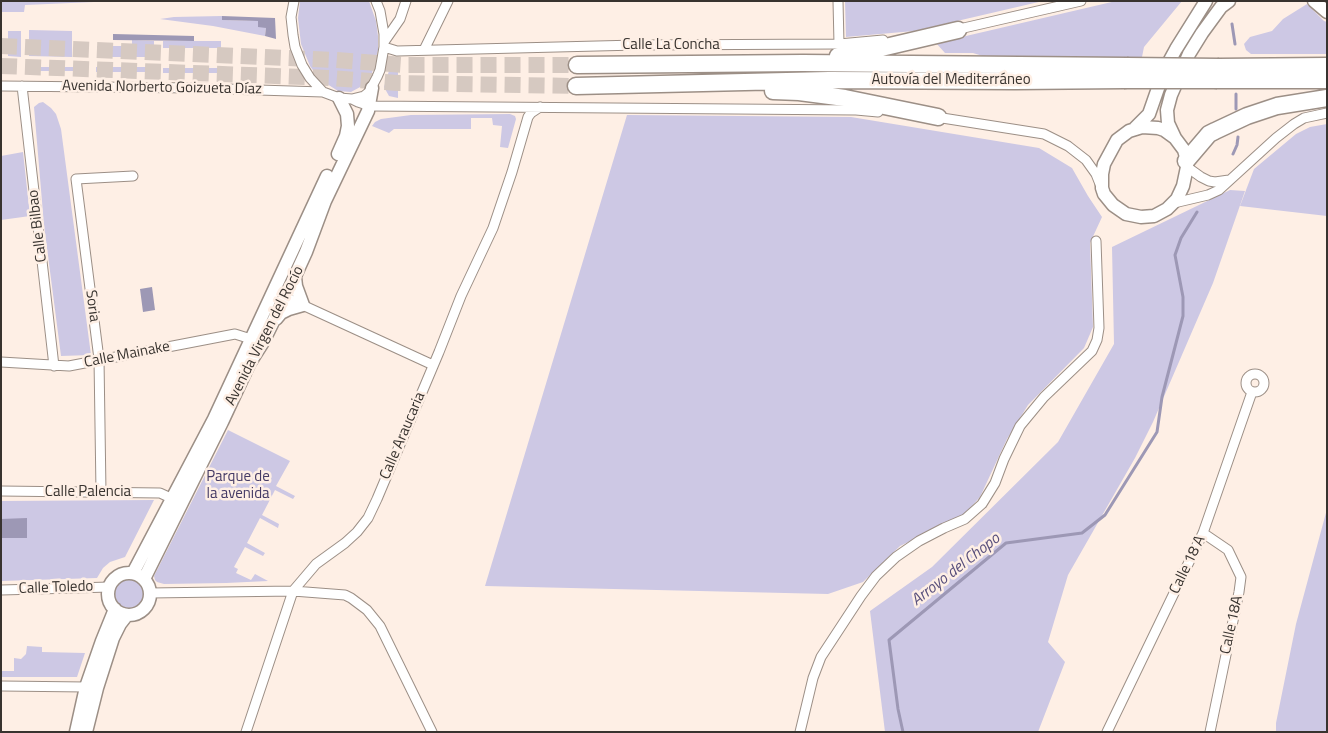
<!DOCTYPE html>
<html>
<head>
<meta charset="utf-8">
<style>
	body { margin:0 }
	#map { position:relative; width:1328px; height:733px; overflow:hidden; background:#feefe5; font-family:"Titillium Web",sans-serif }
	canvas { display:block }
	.frame { position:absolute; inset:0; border:2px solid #38332f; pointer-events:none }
</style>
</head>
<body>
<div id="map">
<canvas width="1328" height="733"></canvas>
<div class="frame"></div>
</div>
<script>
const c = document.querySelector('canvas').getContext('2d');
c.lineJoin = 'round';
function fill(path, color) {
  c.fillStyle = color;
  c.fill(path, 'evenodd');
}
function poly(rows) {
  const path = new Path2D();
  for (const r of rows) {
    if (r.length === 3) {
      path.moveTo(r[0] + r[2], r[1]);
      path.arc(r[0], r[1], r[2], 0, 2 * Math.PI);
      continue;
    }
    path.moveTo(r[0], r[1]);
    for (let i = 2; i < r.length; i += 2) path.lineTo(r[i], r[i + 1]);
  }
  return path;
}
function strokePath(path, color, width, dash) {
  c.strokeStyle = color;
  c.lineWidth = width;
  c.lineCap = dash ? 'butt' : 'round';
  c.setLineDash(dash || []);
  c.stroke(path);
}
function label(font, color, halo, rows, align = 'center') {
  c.font = font + ' "Titillium Web",sans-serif';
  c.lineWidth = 5;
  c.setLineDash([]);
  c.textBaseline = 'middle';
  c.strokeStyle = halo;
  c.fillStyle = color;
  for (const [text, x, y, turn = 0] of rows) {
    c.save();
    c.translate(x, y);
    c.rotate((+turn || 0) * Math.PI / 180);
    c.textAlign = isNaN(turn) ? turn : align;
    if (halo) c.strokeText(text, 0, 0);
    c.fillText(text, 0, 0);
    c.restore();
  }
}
const green = poly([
	[1,1,117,1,25,5,24,12,1,12],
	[300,1,369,1,376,21,378,36,378,50,372,73,368,80,362,86,351,92,338,91,324,82,317,76,310,66,301,44,298,18],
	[845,1,1043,1,914,31,846,37],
	[1116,1,1182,1,1144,47,1142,57,986,57,973,53,945,53,936,43],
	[1307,4,1324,21,1327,22,1327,54,1251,54,1246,50,1244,44,1250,37,1272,31,1283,19],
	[222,16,223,20,258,21,266,28,265,36,213,26,160,19,174,17],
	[29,30,72,31,72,57,29,56],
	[8,31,21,31,21,57,8,56],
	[132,40,154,41,154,57,97,57,97,46,132,46],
	[163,41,221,41,221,48,163,48],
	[393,58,398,58,398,98,389,96,384,87],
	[29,67,88,67,88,71,29,71],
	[96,67,155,67,154,72,96,72],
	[163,68,221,68,221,73,163,73],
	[43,102,51,108,56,114,61,129,91,355,61,356,44,225,34,107,39,103],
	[510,114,515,116,516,119,508,148,500,147,502,126,493,125,492,118,471,118,471,129,394,129,389,133,372,126,375,122,381,119,411,115],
	[627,115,851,117,1039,148,1072,168,1088,196,1102,217,1090,243,1093,327,1084,348,1028,405,1007,439,980,497,964,515,900,546,863,582,828,594,485,586],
	[1327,124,1327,216,1240,206,1254,169,1296,134,1310,127],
	[23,152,30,216,1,220,1,156],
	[1230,190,1245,191,1213,283,1153,422,1135,458,1068,575,1048,642,1065,662,1038,732,885,732,870,611,932,567,1058,442,1114,344,1112,247],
	[228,430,290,461,276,486,295,496,293,499,275,490,262,515,279,524,278,528,260,518,247,543,265,553,263,556,245,547,234,567,238,569,236,573,251,580,255,574,268,581,226,583,164,584,157,582,155,580,154,576],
	[154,500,125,557,110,562,103,568,97,578,1,581,1,501],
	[1327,509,1327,732,1276,732,1276,723,1296,624],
	[129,594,14],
	[27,646,42,647,42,652,85,653,77,677,1,677,1,671,14,671,14,658,21,659,26,654]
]);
const water = poly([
	[222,16,275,18,276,39,265,36,266,28,258,27,258,21,222,20],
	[113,34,194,36,194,41,113,40],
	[152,287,155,310,143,312,140,289],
	[27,518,27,538,1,538,1,519]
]);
const stream = poly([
	[1232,24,1235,44],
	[1236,109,1236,94],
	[1233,154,1237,145,1238,137],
	[903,732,898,709,889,640,1006,543,1082,533,1105,515,1157,432,1162,397,1183,316,1183,297,1175,255,1181,238,1197,212]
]);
const highwayTunnel = poly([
	[1,46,336,60,404,65,577,65],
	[1,66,331,78,398,83,576,86]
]);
const street = poly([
	[294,1,291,17,293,35,295,47,302,65,310,78,323,92,339,98,352,99,364,96,369,92,377,77,380,70,384,47,384,34,380,11,376,1],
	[838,1,839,44],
	[955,30,1081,1],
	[384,42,400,19,406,1],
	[384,47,397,51,637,45,839,44,883,40],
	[424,50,448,1],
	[1,86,194,88,323,92],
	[22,86,54,366],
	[352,99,358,102,370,106,856,110,878,112],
	[936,117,1044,134,1068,146,1086,160,1096,174,1100,184],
	[1187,167,1201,177,1209,181,1215,182,1229,180],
	[1174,203,1208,195,1219,190,1276,138,1294,124,1304,118,1327,113],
	[285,297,433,365],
	[1,362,69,366,235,334,251,339],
	[1255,383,9],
	[1,491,160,493,173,499],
	[101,492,99,359,76,179,133,176],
	[1203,533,1228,550,1241,577,1239,592,1210,732],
	[1,590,110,587],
	[150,593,293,591,345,595,351,598,367,610,380,626,432,732],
	[1,686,86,687],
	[246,732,293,591,316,564,345,543,357,532,368,518,377,499,439,352,461,296,493,228,512,172,528,117,531,113,540,107],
	[800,732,813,678,821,657,861,596,876,576,896,557,919,541,944,528,965,519,982,504,995,483,1004,459,1020,426,1044,397,1092,351,1097,340,1099,328,1096,241],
	[1107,732,1203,533,1252,392]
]);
const secondary = poly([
	[1314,1,1327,12],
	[1142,127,1158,128,1164,130,1175,138,1184,150,1186,157,1187,167,1183,186,1177,199,1167,209,1154,216,1141,217,1126,214,1113,205,1104,194,1102,188,1102,174,1104,164,1117,140,1129,131,1142,127],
	[1135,128,1149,114,1164,71,1176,49,1206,1],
	[1175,138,1168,123,1167,110,1171,95,1189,54,1202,33,1221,7,1229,1],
	[338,154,346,136,348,126,347,114,339,98],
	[276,319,281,313,289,309,303,305,296,286,295,277],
	[133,573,214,419,327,176],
	[129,594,21],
	[144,579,222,422,249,364,263,342,290,287,306,252,325,201,368,111,372,88],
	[76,732,86,687,102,641,115,609],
	[86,732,97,688,113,638,120,624,127,615]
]);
const highway = poly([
	[838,56,877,49,958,30],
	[577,65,803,63,1127,66],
	[1219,67,1327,66],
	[1217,80,1327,80],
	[576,86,829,80,1015,81,1124,80],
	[773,91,799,92,845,98,938,117],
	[1186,161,1209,134,1215,131,1247,116,1277,106,1327,98]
]);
const highwayBridge = poly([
	[1127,66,1219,67],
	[1124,80,1217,80]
]);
const streetNames = [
	["Calle La Concha",671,45],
	["Autovía del Mediterráneo",951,80],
	["Avenida Norberto Goizueta Díaz",162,88,1],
	["Calle Bilbao",38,226,-97],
	["Soria",92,306,82],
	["Avenida Virgen del Rocío",265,336,-63],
	["Calle Mainake",127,355,-11],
	["Calle Araucaria",403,436,-67],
	["Calle Palencia",88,492],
	["Calle 18 A",1188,565,-64],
	["Calle Toledo",56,588,-2],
	["Calle 18A",1232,625,-78]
];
const parkNames = [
	["Parque de",238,477],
	["la avenida",238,494]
];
const waterNames = [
	["Arroyo del Chopo",956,570,-38]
];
fill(green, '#cdc8e4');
fill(water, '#9d98b5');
strokePath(stream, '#9d98b5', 3);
strokePath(highwayTunnel, '#d6c9c1', 16, [16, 8]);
strokePath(street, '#9c8f86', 11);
strokePath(secondary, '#9c8f86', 15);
strokePath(highway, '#9c8f86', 19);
strokePath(street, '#fff', 9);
strokePath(secondary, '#fff', 12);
strokePath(highway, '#fff', 16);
strokePath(highwayBridge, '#9c8f86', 19, []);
strokePath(highwayBridge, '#fff', 16);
label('15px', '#38332f', '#feefe5', streetNames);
label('15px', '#453b66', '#feefe5', parkNames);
label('italic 16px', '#584f7c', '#feefe5', waterNames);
</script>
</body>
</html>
